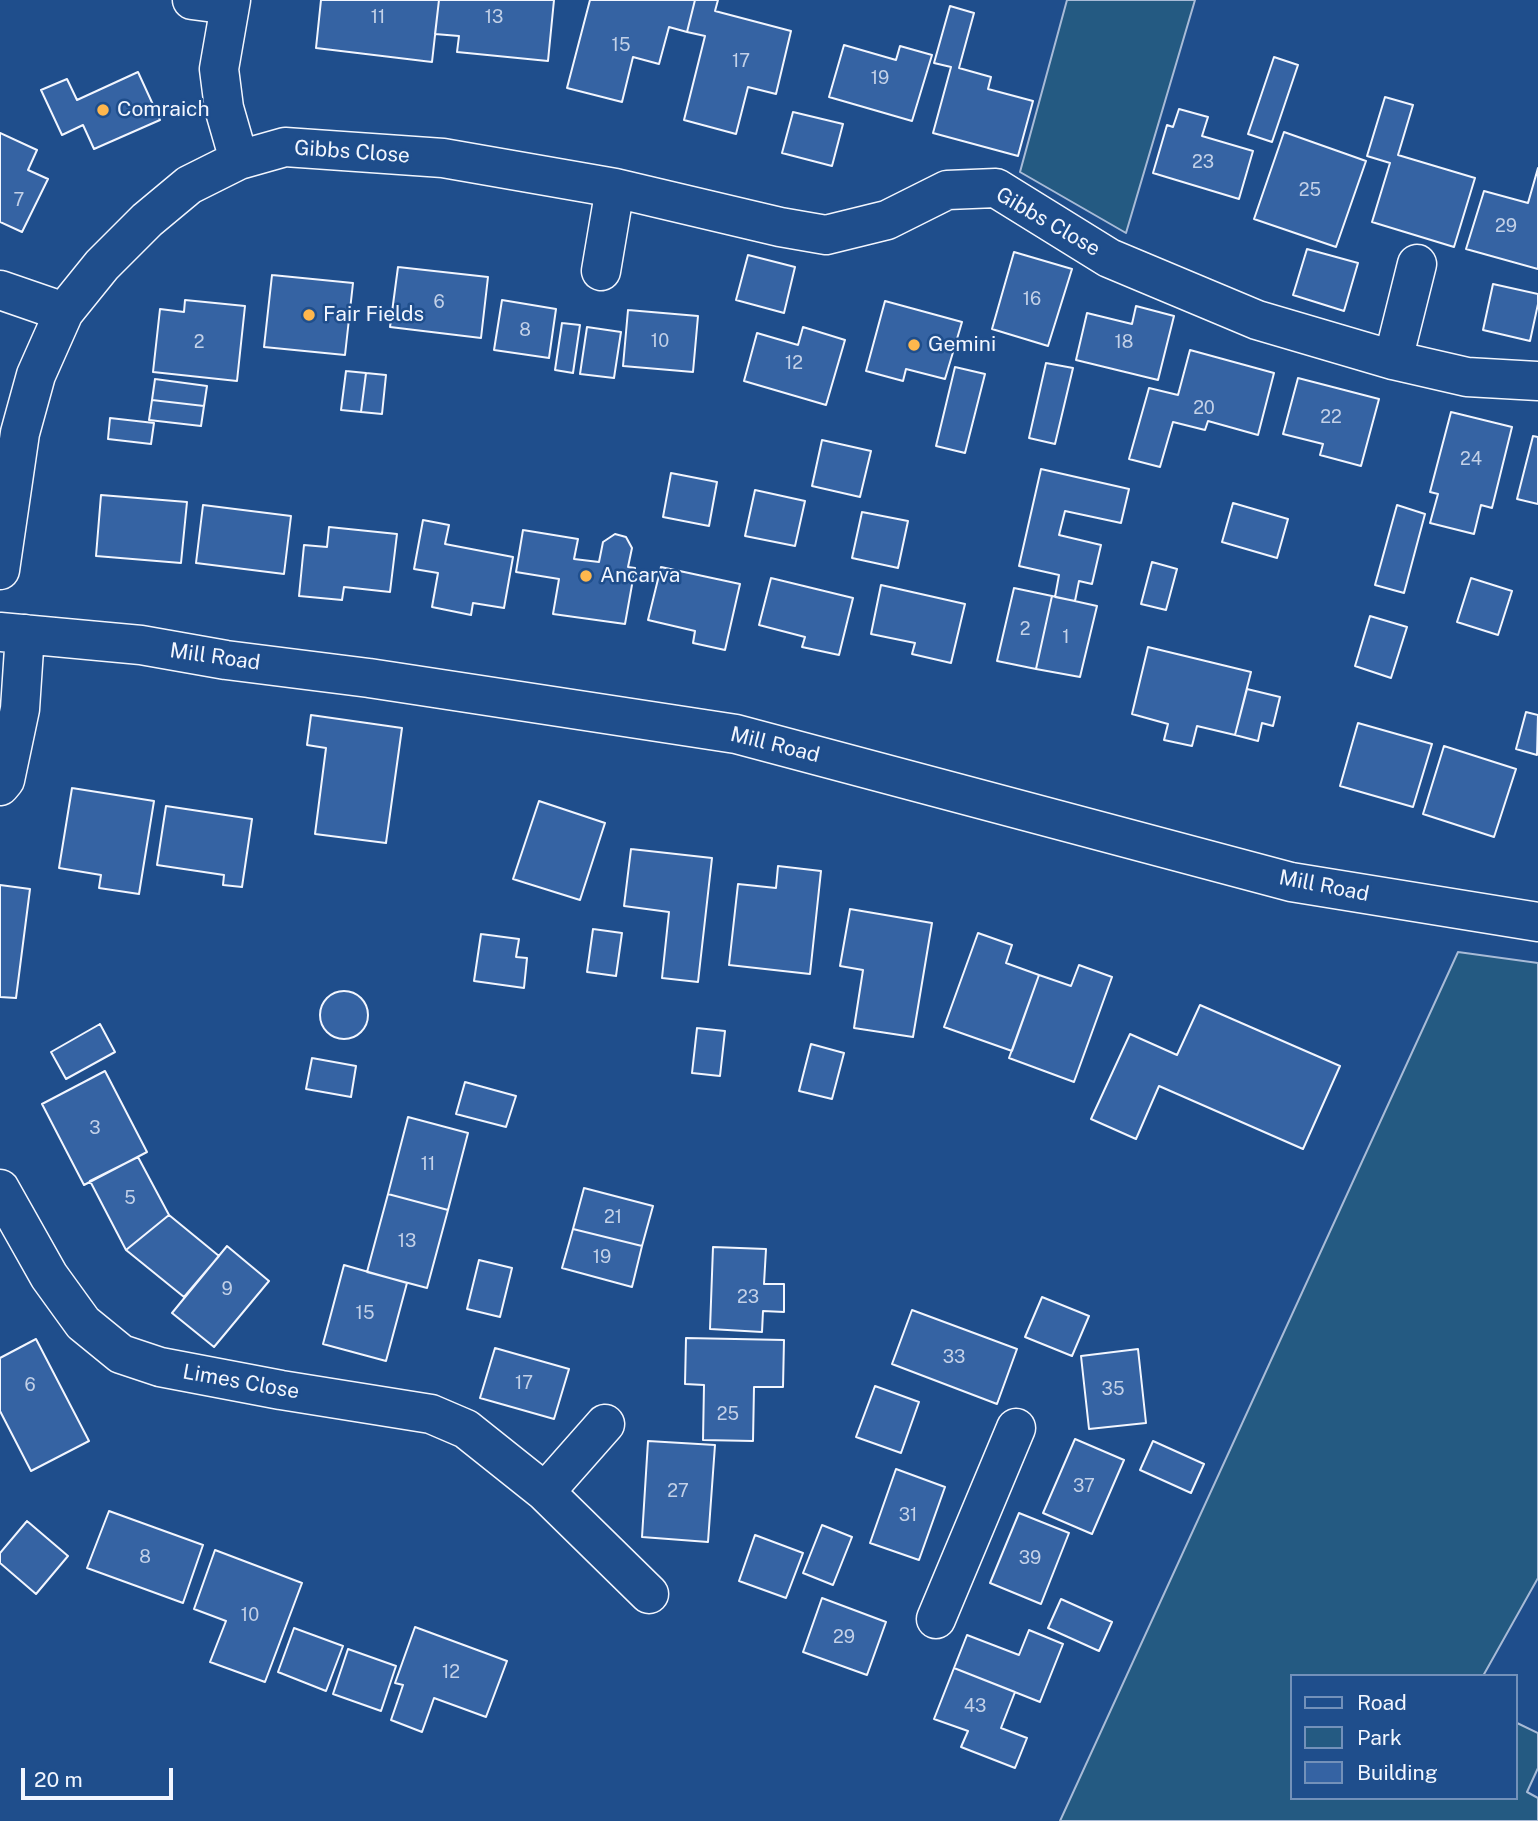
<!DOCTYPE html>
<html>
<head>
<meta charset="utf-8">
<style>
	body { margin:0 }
	#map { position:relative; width:1538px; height:1821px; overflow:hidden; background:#1f4e8c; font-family:"Public Sans",sans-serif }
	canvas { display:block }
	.legend { position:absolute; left:1290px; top:1674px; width:228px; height:126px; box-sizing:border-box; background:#1f4e8c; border:2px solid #7391ba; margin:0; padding:9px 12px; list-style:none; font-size:21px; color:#f2f6ff }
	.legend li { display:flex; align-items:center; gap:14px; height:35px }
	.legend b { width:35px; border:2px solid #7391ba }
	.scale { position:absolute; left:21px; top:1768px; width:152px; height:32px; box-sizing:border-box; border:4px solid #f2f6ff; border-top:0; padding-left:9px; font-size:21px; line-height:24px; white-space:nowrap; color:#f2f6ff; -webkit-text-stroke:5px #1f4e8c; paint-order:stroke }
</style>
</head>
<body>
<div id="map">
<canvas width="1538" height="1821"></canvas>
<ul class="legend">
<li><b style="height:9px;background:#1f4e8c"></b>Road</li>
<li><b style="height:19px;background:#245a82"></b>Park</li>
<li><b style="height:19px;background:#3563a3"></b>Building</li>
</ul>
<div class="scale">20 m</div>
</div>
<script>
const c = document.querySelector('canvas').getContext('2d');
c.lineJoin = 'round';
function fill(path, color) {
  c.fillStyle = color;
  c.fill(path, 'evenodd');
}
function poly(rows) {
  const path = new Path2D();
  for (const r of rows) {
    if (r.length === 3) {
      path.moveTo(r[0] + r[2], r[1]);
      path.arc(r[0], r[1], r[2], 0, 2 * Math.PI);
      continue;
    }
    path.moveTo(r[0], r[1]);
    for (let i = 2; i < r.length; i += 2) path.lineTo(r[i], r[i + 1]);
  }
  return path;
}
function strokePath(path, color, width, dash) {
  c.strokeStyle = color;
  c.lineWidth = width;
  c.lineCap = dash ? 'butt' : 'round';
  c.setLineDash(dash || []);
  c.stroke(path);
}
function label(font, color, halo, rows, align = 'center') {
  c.font = font + ' "Public Sans",sans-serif';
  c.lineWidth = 5;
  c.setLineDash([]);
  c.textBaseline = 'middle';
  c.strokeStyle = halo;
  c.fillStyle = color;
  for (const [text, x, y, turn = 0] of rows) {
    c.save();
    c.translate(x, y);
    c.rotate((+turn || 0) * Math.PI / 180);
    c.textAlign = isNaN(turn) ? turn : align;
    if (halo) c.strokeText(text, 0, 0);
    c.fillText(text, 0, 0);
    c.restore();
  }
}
const green = poly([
	[1067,0,1195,0,1126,233,1020,172,1067,0],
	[1458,952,1538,963,1538,1578,1483,1676,1291,1676,1291,1798,1515,1798,1515,1722,1538,1733,1538,1768,1527,1792,1538,1798,1538,1821,1060,1821,1458,952]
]);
const building = poly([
	[321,0,439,0,432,62,316,48,321,0],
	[439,0,554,0,548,61,457,52,459,36,435,34,439,0],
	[590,0,695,0,687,32,669,27,659,64,633,57,622,102,567,88,590,0],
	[695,0,718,0,715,11,791,31,776,94,748,87,736,134,684,120,705,36,687,32,695,0],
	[950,6,974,13,959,68,991,77,988,89,1033,101,1018,156,933,133,951,67,934,63,950,6],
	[844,45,896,60,900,46,932,55,912,121,829,97,844,45],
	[1274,57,1298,65,1272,142,1248,134,1274,57],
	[138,72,160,120,94,149,83,125,62,135,41,90,67,79,77,100,138,72],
	[1385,97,1413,105,1398,155,1475,178,1454,247,1372,222,1390,163,1367,156,1385,97],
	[1179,109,1208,117,1202,136,1253,151,1239,199,1153,173,1167,125,1173,127,1179,109],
	[793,112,843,124,832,166,782,153,793,112],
	[1284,132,1366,161,1336,247,1254,219,1284,132],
	[0,133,37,150,28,170,48,179,22,232,0,222,0,133],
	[1538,168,1538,269,1466,249,1484,191,1528,203,1538,168],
	[1307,249,1358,263,1344,311,1293,295,1307,249],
	[1014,252,1072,269,1048,346,992,329,1014,252],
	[748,255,795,267,784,313,736,300,748,255],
	[398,267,488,277,481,338,390,327,398,267],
	[272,275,353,283,345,355,264,347,272,275],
	[1493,284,1538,294,1538,304,1530,341,1483,330,1493,284],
	[185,300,245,306,237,381,153,372,160,309,184,312,185,300],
	[502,300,556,309,549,358,494,350,502,300],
	[885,301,962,322,945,379,906,369,903,381,866,371,885,301],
	[1136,306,1174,316,1158,380,1076,360,1087,313,1132,324,1136,306],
	[628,310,698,316,693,372,623,366,628,310],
	[562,323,580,325,573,373,555,370,562,323],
	[587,327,621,332,614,378,580,374,587,327],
	[803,327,845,340,826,405,744,381,757,333,798,345,803,327],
	[1190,350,1274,373,1258,435,1208,421,1205,430,1173,422,1160,467,1129,459,1149,388,1178,395,1190,350],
	[1046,363,1073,368,1055,444,1029,438,1046,363],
	[955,367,985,374,965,453,936,446,955,367],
	[346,371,366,373,361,412,341,410,346,371],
	[366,373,386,375,382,414,361,412,366,373],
	[1298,378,1379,399,1361,466,1320,455,1323,444,1283,434,1298,378],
	[155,379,207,386,204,406,152,400,155,379],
	[152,400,204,406,201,426,149,420,152,400],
	[1451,412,1512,427,1492,508,1481,505,1474,534,1430,523,1438,494,1430,492,1451,412],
	[110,418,154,423,151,444,108,439,110,418],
	[1533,436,1538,437,1538,504,1517,499,1533,436],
	[822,440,871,451,860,497,812,486,822,440],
	[1041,469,1129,489,1121,523,1065,511,1059,535,1101,545,1092,584,1079,581,1075,601,1055,597,1059,575,1019,566,1041,469],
	[671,473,717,482,709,526,663,517,671,473],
	[755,490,805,501,795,546,745,536,755,490],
	[101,495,187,502,181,563,96,556,101,495],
	[1233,503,1288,519,1277,558,1222,542,1233,503],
	[203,505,291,516,284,574,196,563,203,505],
	[1397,505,1425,514,1404,593,1375,585,1397,505],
	[862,512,908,521,898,568,852,558,862,512],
	[423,520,449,525,445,544,513,557,504,608,473,603,471,615,432,607,438,573,414,569,423,520],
	[329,527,397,534,390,592,344,587,342,600,299,596,304,545,327,547,329,527],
	[523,530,578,539,574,559,599,562,603,542,615,534,626,537,632,548,628,567,635,568,625,624,553,614,559,579,516,572,523,530],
	[1152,562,1177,569,1166,610,1141,604,1152,562],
	[661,567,740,584,725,650,693,643,695,631,648,620,661,567],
	[771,578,853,598,839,655,802,647,805,637,759,625,771,578],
	[1471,578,1512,591,1498,635,1457,622,1471,578],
	[881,585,965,604,951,663,912,654,915,643,871,634,881,585],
	[1014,588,1052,596,1036,669,997,661,1014,588],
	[1052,596,1097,606,1080,677,1036,669,1052,596],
	[1370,616,1407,627,1391,678,1355,666,1370,616],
	[1148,647,1251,672,1235,735,1197,726,1192,746,1164,740,1168,724,1132,714,1148,647],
	[1247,689,1280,697,1273,726,1262,723,1258,741,1235,735,1247,689],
	[1526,712,1538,715,1537,755,1516,749,1526,712],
	[311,715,402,728,386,843,315,834,326,748,307,745,311,715],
	[1358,723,1432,744,1413,807,1340,786,1358,723],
	[1444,746,1516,769,1494,837,1423,814,1444,746],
	[72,788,154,801,139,894,99,888,101,875,59,868,72,788],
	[539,801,605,823,580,900,513,879,539,801],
	[166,806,252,819,242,887,223,885,224,875,157,865,166,806],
	[631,849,712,858,698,982,662,978,669,912,624,906,631,849],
	[778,866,821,871,810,974,729,965,738,884,776,888,778,866],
	[0,885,30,889,16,998,0,997,0,885],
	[850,909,932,923,913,1037,854,1028,863,970,840,966,850,909],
	[593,929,622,933,616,976,587,972,593,929],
	[978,933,1012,945,1006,963,1039,975,1012,1051,944,1027,978,933],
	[481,934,519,939,516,957,527,958,524,988,474,981,481,934],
	[1079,965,1112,977,1074,1082,1009,1058,1039,975,1071,986,1079,965],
	[344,1015,24],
	[1200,1005,1340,1066,1303,1149,1159,1086,1136,1139,1091,1119,1130,1034,1177,1055,1200,1005],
	[100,1024,115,1052,66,1079,51,1052,100,1024],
	[697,1028,725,1031,720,1076,692,1073,697,1028],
	[811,1044,844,1053,832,1099,799,1091,811,1044],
	[312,1058,356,1066,351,1097,306,1089,312,1058],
	[105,1071,147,1152,84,1185,42,1104,105,1071],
	[465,1082,516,1096,506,1127,456,1114,465,1082],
	[408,1117,468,1133,448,1210,388,1194,408,1117],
	[138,1157,169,1215,126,1250,90,1181,138,1157],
	[584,1188,653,1206,642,1246,573,1229,584,1188],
	[388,1194,448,1210,427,1288,367,1272,388,1194],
	[169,1215,219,1256,184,1297,126,1250,169,1215],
	[573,1229,642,1246,632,1287,562,1268,573,1229],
	[227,1246,269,1281,214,1347,172,1313,227,1246],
	[713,1247,766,1249,764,1284,784,1284,784,1312,763,1311,762,1332,710,1329,713,1247],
	[479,1260,512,1268,500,1317,467,1309,479,1260],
	[344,1265,407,1283,386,1361,323,1344,344,1265],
	[1042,1297,1089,1316,1072,1356,1025,1337,1042,1297],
	[912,1310,1017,1349,997,1404,892,1364,912,1310],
	[686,1338,784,1340,783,1387,754,1387,753,1441,703,1440,704,1385,685,1384,686,1338],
	[36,1339,89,1441,31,1471,0,1411,0,1358,36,1339],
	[495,1348,569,1369,554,1419,480,1398,495,1348],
	[1138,1349,1146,1423,1089,1429,1081,1356,1138,1349],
	[875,1386,919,1402,901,1453,856,1437,875,1386],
	[1075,1439,1124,1460,1092,1534,1043,1513,1075,1439],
	[648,1441,715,1445,708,1542,642,1537,648,1441],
	[1153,1441,1204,1464,1191,1493,1140,1470,1153,1441],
	[896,1469,945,1487,919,1560,870,1543,896,1469],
	[109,1511,203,1545,183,1603,87,1568,109,1511],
	[1019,1513,1069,1533,1041,1604,990,1583,1019,1513],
	[27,1521,68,1556,36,1594,0,1563,0,1553,27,1521],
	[822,1525,852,1537,833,1585,803,1573,822,1525],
	[755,1535,803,1553,786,1598,739,1581,755,1535],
	[215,1550,302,1583,265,1682,210,1662,226,1621,194,1609,215,1550],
	[822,1598,886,1622,867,1675,803,1652,822,1598],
	[1061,1599,1112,1622,1099,1651,1048,1628,1061,1599],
	[415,1627,507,1661,486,1717,434,1698,422,1732,391,1720,403,1685,395,1683,415,1627],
	[294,1628,343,1646,326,1691,278,1672,294,1628],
	[1029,1630,1063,1644,1040,1702,954,1668,967,1635,1019,1655,1029,1630],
	[348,1649,396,1666,381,1711,333,1694,348,1649],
	[954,1668,1015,1692,1001,1728,1027,1738,1015,1768,961,1747,968,1731,934,1719,954,1668]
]);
const minor = poly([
	[192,0,230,5],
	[231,0,219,69,224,108,239,160],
	[601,271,615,188],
	[0,290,64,312],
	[1393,360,1417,264],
	[0,570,20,433,36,375,64,312,102,265,147,220,189,185,239,160,285,147,443,158,615,188,780,227,826,235,887,220,947,190,996,188,1109,258,1257,320,1393,360,1467,377,1538,381],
	[0,632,141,645,226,660,369,678,736,734,1291,882,1538,922],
	[0,786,5,780,20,709,25,634],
	[0,1189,49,1276,83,1323,121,1354,160,1367,281,1390,431,1414,466,1429,545,1492,649,1594],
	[545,1492,605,1424],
	[936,1619,1016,1428]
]);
const markers = [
	[103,110,7,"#ffb74d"],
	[309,315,7,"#ffb74d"],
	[914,345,7,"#ffb74d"],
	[586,576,7,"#ffb74d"]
];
const numberNames = [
	["11",378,17],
	["13",494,17],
	["15",621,45],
	["17",741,61],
	["19",880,78],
	["23",1203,162],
	["25",1310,190],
	["7",19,200],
	["29",1506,226],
	["16",1032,299],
	["6",439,302],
	["8",525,330],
	["10",660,341],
	["2",199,342],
	["18",1124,342],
	["12",794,363],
	["20",1204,408],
	["22",1331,417],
	["24",1471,459],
	["2",1025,629],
	["1",1066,637],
	["3",95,1128],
	["11",428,1164],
	["5",130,1198],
	["21",613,1217],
	["13",407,1241],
	["19",602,1257],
	["9",227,1289],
	["23",748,1297],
	["15",365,1313],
	["33",954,1357],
	["17",524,1383],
	["6",30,1385],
	["35",1113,1389],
	["25",728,1414],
	["37",1084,1486],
	["27",678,1491],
	["31",908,1515],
	["8",145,1557],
	["39",1030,1558],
	["10",250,1615],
	["29",844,1637],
	["12",451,1672],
	["43",975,1706]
];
const poiNames = [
	["Comraich",117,110],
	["Fair Fields",323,315],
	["Gemini",928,345],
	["Ancarva",600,576]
];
const streetNames = [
	["Gibbs Close",352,152,4],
	["Gibbs Close",1048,222,30],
	["Mill Road",215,657,8],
	["Mill Road",775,745,14],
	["Mill Road",1324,886,11],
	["Limes Close",241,1382,10]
];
fill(green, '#245a82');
strokePath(green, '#a8bbd7', 2);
fill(building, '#3563a3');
strokePath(building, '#f2f6ff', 2);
strokePath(minor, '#f2f6ff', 41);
strokePath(minor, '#1f4e8c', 38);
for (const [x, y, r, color] of markers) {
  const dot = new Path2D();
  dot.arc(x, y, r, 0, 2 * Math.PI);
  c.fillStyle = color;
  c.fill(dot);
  strokePath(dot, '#1f4e8c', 2.5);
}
label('18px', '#c3d1e8', null, numberNames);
label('21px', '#f2f6ff', '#1f4e8c', poiNames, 'left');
label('21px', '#f2f6ff', '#1f4e8c', streetNames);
</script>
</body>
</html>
